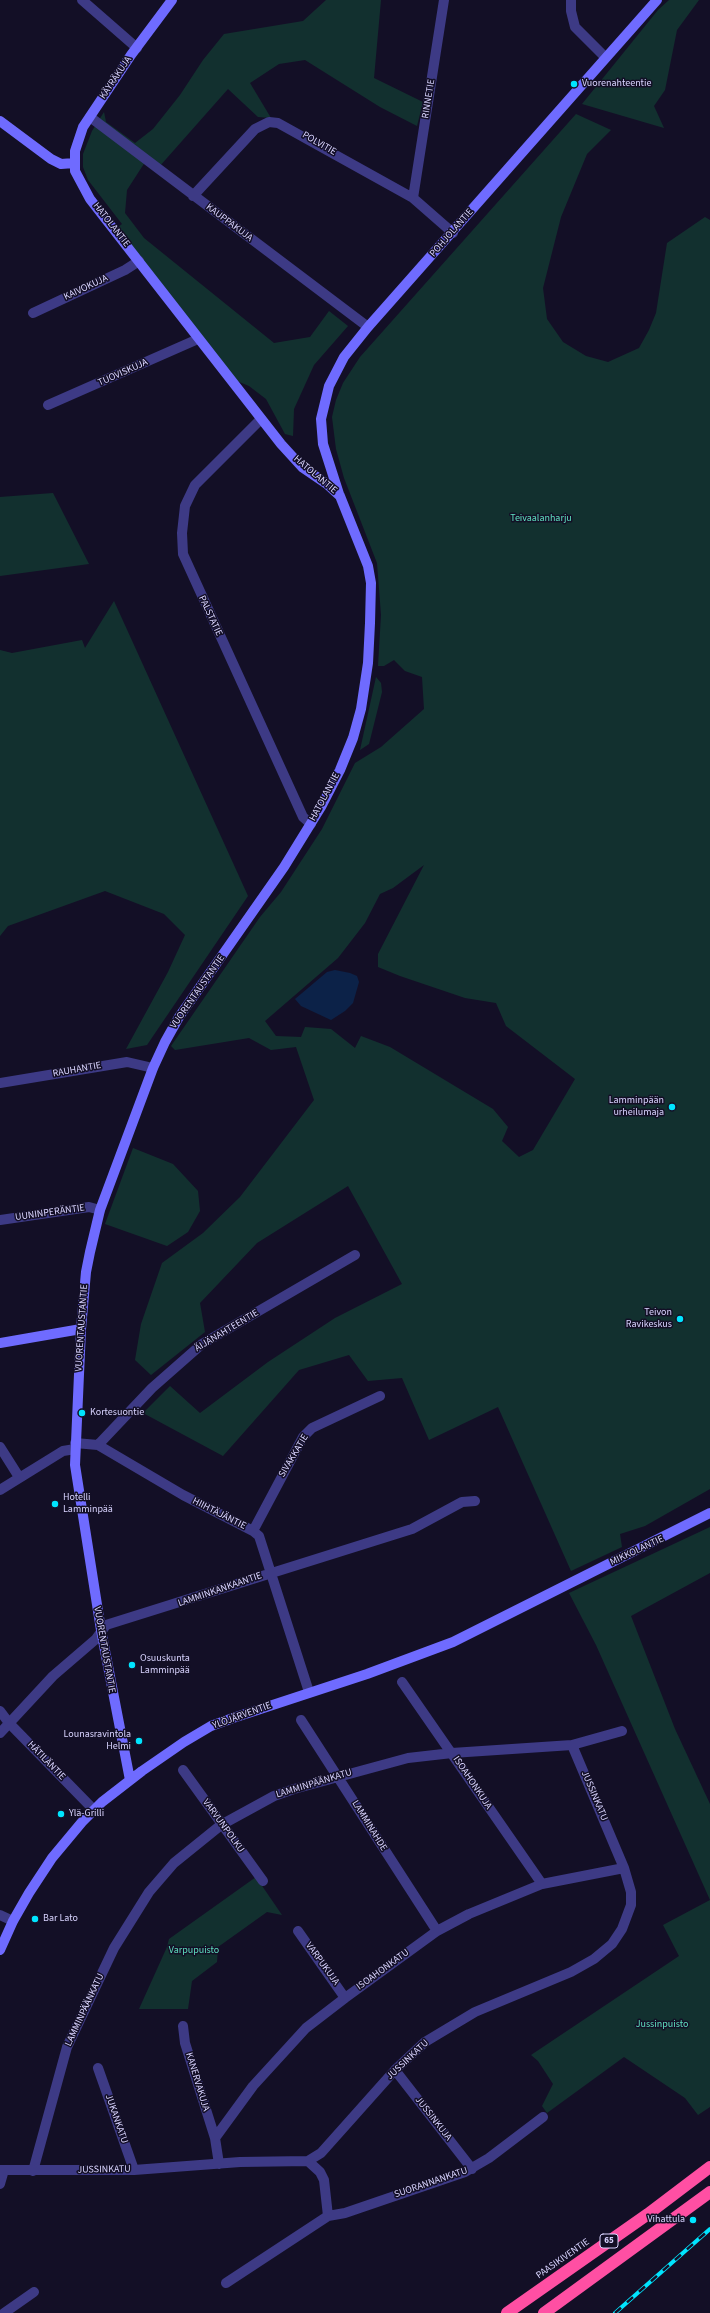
<!DOCTYPE html>
<html>
<head>
<meta charset="utf-8">
<style>
	body { margin:0 }
	canvas { display:block; background:#130f26 }
</style>
</head>
<body>
<canvas width="710" height="2313"></canvas>
<script>
const c = document.querySelector('canvas').getContext('2d');
c.lineJoin = 'round';
function fill(path, color) {
  c.fillStyle = color;
  c.fill(path, 'evenodd');
}
function poly(rows) {
  const path = new Path2D();
  for (const r of rows) {
    path.moveTo(r[0], r[1]);
    for (let i = 2; i < r.length; i += 2) path.lineTo(r[i], r[i + 1]);
  }
  return path;
}
function strokePath(path, color, width, dash) {
  c.strokeStyle = color;
  c.lineWidth = width;
  c.lineCap = dash ? 'butt' : 'round';
  c.setLineDash(dash || []);
  c.stroke(path);
}
function label(font, color, halo, rows, align = 'center') {
  c.font = font + ' "Source Sans 3",sans-serif';
  c.lineWidth = 3;
  c.setLineDash([]);
  c.textBaseline = 'middle';
  c.strokeStyle = halo;
  c.fillStyle = color;
  for (const [text, x, y, turn = 0] of rows) {
    c.save();
    c.translate(x, y);
    c.rotate((+turn || 0) * Math.PI / 180);
    c.textAlign = isNaN(turn) ? turn : align;
    if (halo) c.strokeText(text, 0, 0);
    c.fillText(text, 0, 0);
    c.restore();
  }
}
const green = poly([
	[326,0,381,0,374,78,423,102,417,126,380,107,305,60,279,64,250,83,271,118,258,117,228,89,159,167,147,159,127,190,125,213,144,238,274,343,310,337,329,311,348,326,314,365,294,409,293,436,285,434,266,399,249,386,237,381,117,228,122,224,88,180,83,167,83,154,92,131,104,112,106,122,135,143,153,129,180,95,203,60,224,34,303,21],
	[669,0,699,0,677,30,665,90,654,106,664,128,582,104,658,10],
	[576,114,611,130,587,154,561,217,543,288,547,319,563,342,586,356,608,362,639,348,649,330,656,313,667,243,705,217,710,220,710,1489,645,1526,620,1534,622,1547,571,1571,498,1407,429,1440,402,1378,368,1381,349,1355,299,1370,223,1456,143,1413,170,1386,200,1413,268,1362,335,1318,402,1284,348,1186,257,1243,200,1303,205,1332,151,1375,135,1360,141,1324,162,1263,203,1233,240,1197,314,1100,296,1047,271,1050,249,1038,175,1050,171,1046,260,917,281,892,322,829,355,763,381,747,424,709,422,677,405,671,394,660,384,666,378,666,381,615,377,563,344,478,336,449,332,417,336,400,343,383,360,357],
	[424,865,378,954,378,967,400,976,465,998,496,1003,506,1026,575,1079,533,1150,519,1157,502,1141,508,1127,493,1109,390,1047,361,1036,355,1048,331,1029,305,1027,301,1037,276,1036,265,1021,338,958,365,923,380,894,393,888],
	[53,493,89,564,0,576,0,497],
	[114,601,248,896,147,1045,126,1049,168,972,185,935,164,914,105,891,8,926,0,936,0,650,12,653,82,640,85,648],
	[376,677,381,683,382,692,369,744,360,750],
	[133,1148,173,1164,198,1191,200,1211,188,1232,167,1246,105,1224],
	[710,1527,710,1573,631,1616,675,1729,710,1804,710,1900,596,1645,569,1593],
	[256,1877,282,1915,267,1912,218,1947,217,1962,192,1981,188,2009,139,2009,167,1947,169,1939],
	[710,1900,710,2107,698,2115,685,2098,624,2057,547,2113,542,2106,553,2084,538,2061,531,2055,679,1956,663,1925]
]);
const water = poly([
	[335,970,350,973,357,976,359,982,353,1003,345,1011,331,1020,301,1006,295,999,327,972]
]);
const street = poly([
	[82,0,137,48],
	[571,0,571,11,575,27,605,57],
	[90,117,368,327],
	[193,196,255,129,269,122,278,123,413,198,453,233],
	[413,198,444,0],
	[33,313,125,270,139,261],
	[48,405,198,339],
	[261,419,195,485,185,506,182,533,183,554,303,817,311,824],
	[0,1083,127,1062,153,1068],
	[0,1220,89,1207,100,1210],
	[75,1443,98,1445,183,1495,253,1531,259,1536,309,1692],
	[98,1445,152,1388,202,1344,355,1255],
	[0,1447,19,1477],
	[0,1490,63,1451,75,1449],
	[253,1531,303,1437,312,1428,380,1396],
	[402,1682,542,1884],
	[0,1711,9,1723,94,1810],
	[301,1720,437,1931],
	[0,1733,53,1676,96,1639,106,1625,412,1529,462,1502,475,1501],
	[183,1770,263,1881],
	[0,1915,13,1921],
	[298,1931,345,1998],
	[183,2026,185,2043,215,2138],
	[98,2068,134,2170],
	[395,2070,472,2169],
	[219,2164,215,2138,253,2086,306,2028,345,1998,437,1931,469,1914,542,1884,624,1868],
	[0,2170,134,2170,240,2162,308,2161,321,2153,395,2070,425,2042,475,2012,571,1972,594,1959,612,1944,622,1929,631,1905,631,1892,624,1868,572,1745],
	[33,2171,67,2047,114,1948,149,1892,174,1863,221,1825,274,1796,294,1789,408,1758,452,1753,572,1745,622,1731],
	[0,2184,4,2170],
	[328,2216,345,2213,465,2172,489,2158,543,2117],
	[226,2283,328,2216,324,2180,320,2172,308,2161],
	[4,2313,34,2292]
]);
const secondary = poly([
	[0,121,51,159,61,164,74,163],
	[339,494,323,444,321,419,329,386,344,357,368,327,657,0],
	[0,1343,81,1329],
	[130,1780,101,1630,75,1465,81,1329,86,1272,90,1252,100,1210,153,1068,165,1042,179,1017,284,867,321,807,340,770,353,738,361,709,368,663,370,623,371,583,368,566,340,496,327,484,302,467,281,444,90,199,75,171,75,151,83,127,131,55,172,0],
	[0,1950,13,1921,29,1893,52,1858,82,1822,102,1802,142,1771,184,1742,211,1726,233,1718,367,1674,453,1642,710,1513]
]);
const highway = poly([
	[507,2313,648,2214,710,2167],
	[544,2313,710,2192]
]);
const rail = poly([
	[615,2313,710,2229]
]);
const markers = [
	[574,84,4,"#00e5ff"],
	[672,1107,4,"#00e5ff"],
	[680,1319,4,"#00e5ff"],
	[82,1413,4,"#00e5ff"],
	[55,1504,4,"#00e5ff"],
	[132,1665,4,"#00e5ff"],
	[139,1741,4,"#00e5ff"],
	[61,1814,4,"#00e5ff"],
	[35,1919,4,"#00e5ff"],
	[693,2220,4,"#00e5ff"]
];
const shields = [
	[609,2241,18]
];
const shieldNames = [
	["65",609,2241]
];
const streetNames = [
	["KÄYRÄKUJA",116,78,-56],
	["RINNETIE",429,99,-81],
	["POLVITIE",319,144,30],
	["KAUPPAKUJA",229,223,37],
	["HATOLANTIE",111,225,52],
	["POHJOLANTIE",452,233,-49],
	["KAIVOKUJA",86,288,-25],
	["TUOVISKUJA",123,373,-24],
	["HATOLANTIE",315,475,40],
	["PALSTATIE",210,616,65],
	["HATOLANTIE",325,797,-62],
	["VUORENTAUSTANTIE",198,992,-55],
	["RAUHANTIE",77,1070,-10],
	["UUNINPERÄNTIE",50,1213,-8],
	["VUORENTAUSTANTIE",82,1328,-86],
	["ÄIJÄNAHTEENTIE",227,1331,-31],
	["SIVAKKATIE",294,1456,-59],
	["HIIHTÄJÄNTIE",219,1514,27],
	["MIKKOLANTIE",637,1551,-25],
	["LAMMINKANKAANTIE",220,1590,-19],
	["VUORENTAUSTANTIE",104,1650,80],
	["YLÖJÄRVENTIE",242,1716,-20],
	["HÄTILÄNTIE",46,1761,46],
	["ISOAHONKUJA",472,1783,56],
	["LAMMINPÄÄNKATU",314,1784,-17],
	["JUSSINKATU",594,1796,67],
	["VARVUNPOLKU",223,1826,54],
	["LAMMINAHDE",369,1826,58],
	["VARPUKUJA",322,1964,54],
	["ISOAHONKATU",383,1970,-36],
	["LAMMINPÄÄNKATU",85,2010,-65],
	["JUSSINKATU",408,2060,-43],
	["KANERVAKUJA",197,2082,73],
	["JUKANKATU",116,2119,71],
	["JUSSINKUJA",433,2119,52],
	["JUSSINKATU",104,2170,-1],
	["SUORANNANKATU",431,2183,-19],
	["PAASIKIVENTIE",563,2259,-35]
];
const poiNames = [
	["Vuorenahteentie",582,84],
	["Lamminpään",664,1101,"right"],
	["urheilumaja",664,1113,"right"],
	["Teivon",672,1313,"right"],
	["Ravikeskus",672,1325,"right"],
	["Kortesuontie",90,1413],
	["Hotelli",63,1498],
	["Lamminpää",63,1510],
	["Osuuskunta",140,1659],
	["Lamminpää",140,1671],
	["Lounasravintola",131,1735,"right"],
	["Helmi",131,1747,"right"],
	["Ylä-Grilli",69,1814],
	["Bar Lato",43,1919],
	["Vihattula",685,2220,"right"]
];
const parkNames = [
	["Teivaalanharju",541,519],
	["Varpupuisto",194,1951],
	["Jussinpuisto",662,2025]
];
fill(green, '#12302f');
fill(water, '#0c2248');
strokePath(street, '#3d3a85', 10);
strokePath(secondary, '#6f6bff', 10);
strokePath(highway, '#ff4fa3', 12);
strokePath(rail, '#00e5ff', 4);
strokePath(rail, '#130f26', 2.5, [8]);
for (const [x, y, r, color] of markers) {
  const dot = new Path2D();
  dot.arc(x, y, r, 0, 2 * Math.PI);
  c.fillStyle = color;
  c.fill(dot);
  strokePath(dot, '#130f26', 1.5);
}
for (const [x, y, w] of shields) {
  const box = new Path2D();
  box.roundRect(x - w / 2, y - 7, w, 14, 3);
  c.fillStyle = '#130f26';
  c.fill(box);
  strokePath(box, '#d9d4ff', 1);
}
label('bold 9px', '#d9d4ff', null, shieldNames);
label('10px', '#d9d4ff', '#130f26', streetNames);
label('10px', '#d9d4ff', '#130f26', poiNames, 'left');
label('10px', '#5fe0c0', '#130f26', parkNames);
</script>
</body>
</html>
